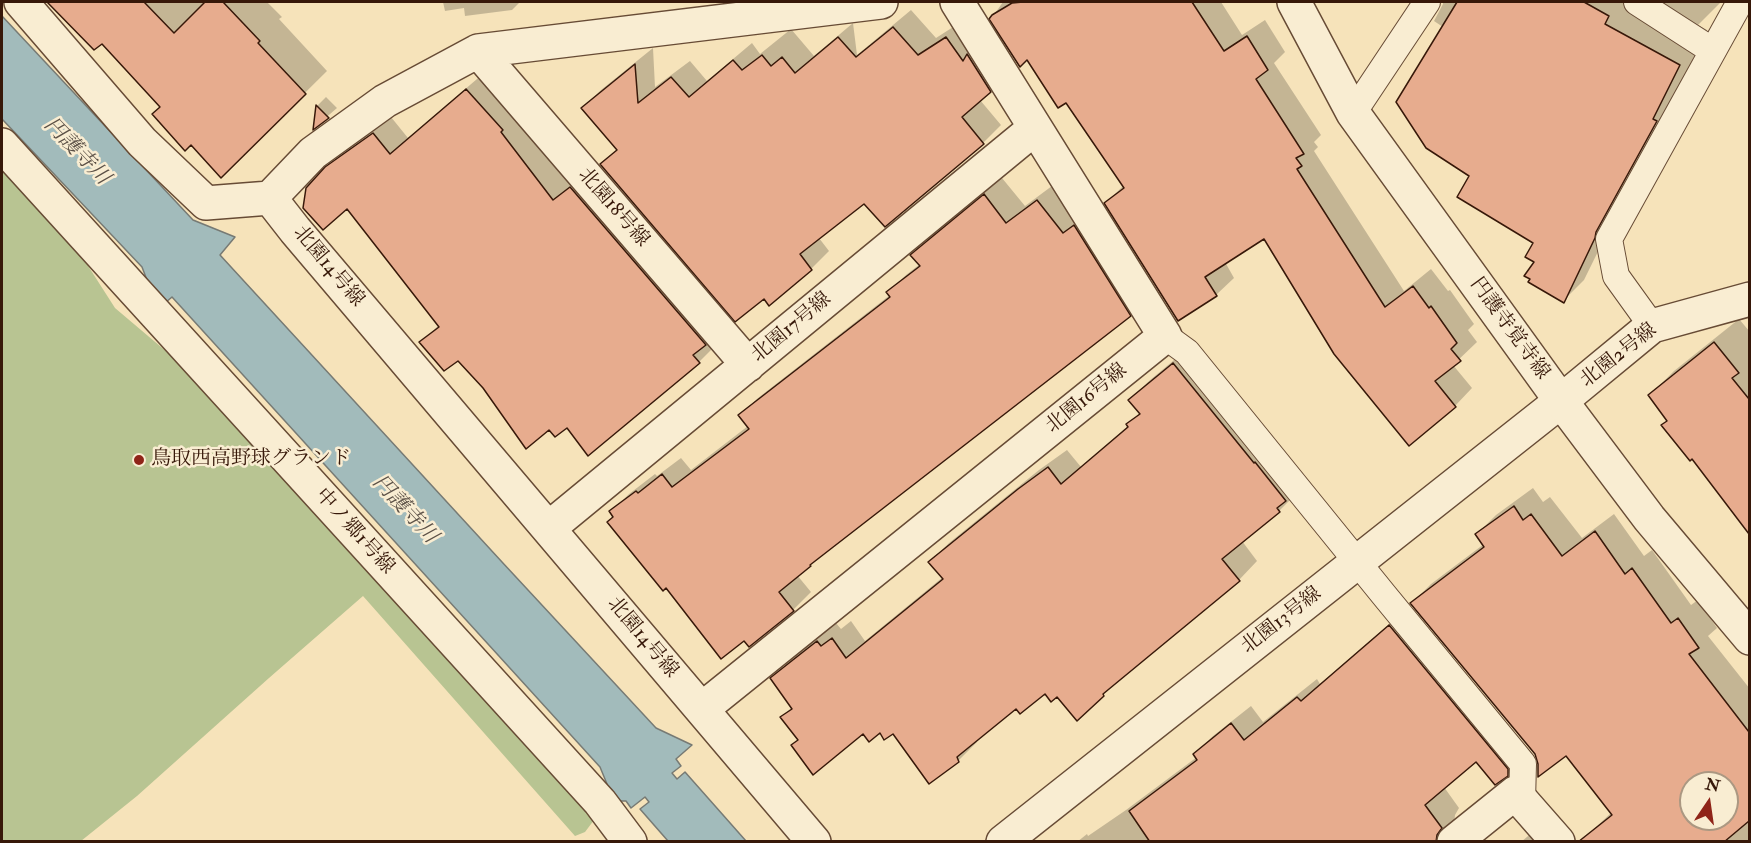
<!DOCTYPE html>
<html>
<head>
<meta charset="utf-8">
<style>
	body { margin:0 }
	#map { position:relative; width:1751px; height:843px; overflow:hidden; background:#f6e3ba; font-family:"IM FELL Double Pica",serif }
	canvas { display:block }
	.frame { position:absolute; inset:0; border:3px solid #371809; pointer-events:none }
	.north { position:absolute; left:1679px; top:771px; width:60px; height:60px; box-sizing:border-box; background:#f9edd2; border:2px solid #ab9882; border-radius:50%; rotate:13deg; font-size:16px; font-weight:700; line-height:24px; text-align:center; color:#371809 }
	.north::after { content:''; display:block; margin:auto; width:21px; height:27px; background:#8f2418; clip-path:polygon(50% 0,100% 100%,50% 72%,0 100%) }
</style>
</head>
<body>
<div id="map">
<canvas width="1751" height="843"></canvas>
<div class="frame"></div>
<div class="north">N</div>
</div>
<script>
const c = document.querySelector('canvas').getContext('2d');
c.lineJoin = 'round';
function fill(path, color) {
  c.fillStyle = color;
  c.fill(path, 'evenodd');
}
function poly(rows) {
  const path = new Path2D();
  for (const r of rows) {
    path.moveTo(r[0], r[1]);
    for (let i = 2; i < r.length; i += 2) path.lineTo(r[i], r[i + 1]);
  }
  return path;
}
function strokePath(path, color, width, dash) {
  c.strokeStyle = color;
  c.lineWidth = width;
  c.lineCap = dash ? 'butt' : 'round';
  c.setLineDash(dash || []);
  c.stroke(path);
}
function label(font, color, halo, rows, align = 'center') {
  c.font = font + ' "IM FELL Double Pica","Noto Serif JP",serif';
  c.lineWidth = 5;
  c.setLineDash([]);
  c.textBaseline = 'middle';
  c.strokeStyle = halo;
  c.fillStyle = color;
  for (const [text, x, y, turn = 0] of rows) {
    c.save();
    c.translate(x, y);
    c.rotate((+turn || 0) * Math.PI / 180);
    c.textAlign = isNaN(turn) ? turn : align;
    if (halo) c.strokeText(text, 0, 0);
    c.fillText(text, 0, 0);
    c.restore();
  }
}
const green = poly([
	[2,167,83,258,115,308,213,391,375,566,594,820,585,832,575,836,363,596,269,678,137,796,81,841,2,841]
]);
const water = poly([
	[2,16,193,220,235,237,220,255,502,562,656,728,692,745,676,759,681,766,672,773,677,779,685,772,746,841,668,841,640,809,649,802,645,797,631,808,626,801,614,801,600,767,172,297,158,309,142,267,2,119,2,16]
]);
const shadow = poly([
	[51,2,267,2,282,17,279,19,327,71,221,176,162,107,102,42,60,13],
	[443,2,520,2,512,10,465,16,464,8,445,11],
	[1003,2,1221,2,1242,35,1265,20,1285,52,1274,63,1321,135,1314,142,1318,147,1314,151,1404,291,1431,269,1448,291,1450,290,1474,324,1468,330,1477,342,1453,365,1472,388,1455,406,1264,237,1225,262,1234,278,1216,295,1106,203,1124,185,1066,101,991,19],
	[1443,2,1721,2,1698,25,1707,30,1584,280,1563,301,1536,262,1536,242,1471,176,1443,27,1434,21,1443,4],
	[911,10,936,38,964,20,1008,73,980,100,1001,125,983,143,865,202,819,238,829,251,811,269,769,304,764,297,602,164,618,148,583,108,601,90,653,48,655,87,690,61,707,81,752,43,760,54,791,29,814,56,853,23,857,55],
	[484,73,716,345,699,362,588,454,567,426,550,428,484,387,459,359,421,342,439,325,347,207,307,189,345,150,391,117,408,138],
	[326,97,337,108,315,127,317,106],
	[1002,178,1025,206,1056,183,1148,297,1130,315,820,555,797,575,811,592,793,610,611,512,629,494,655,474,657,476,681,458,691,470,748,426,740,415,758,398,890,295,888,293,906,275,920,264,912,255,930,237],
	[1739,319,1750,332,1750,531,1692,457,1669,420,1650,395,1674,371],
	[1192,345,1298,492,1279,511,1242,541,1257,561,1239,580,1122,676,1103,695,1057,695,1045,692,1016,707,976,740,977,742,958,761,929,782,893,732,863,732,799,739,782,717,792,707,772,678,791,660,836,623,841,629,851,621,865,641,943,577,930,562,949,543,1039,470,1067,450,1081,467,1129,425,1140,412,1130,400,1149,381],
	[1533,488,1543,502,1550,497,1582,538,1614,514,1644,556,1652,550,1691,605,1698,600,1717,628,1708,636,1750,689,1750,842,1580,842,1612,812,1566,754,1539,764,1536,754,1412,603,1431,584,1484,544,1477,534,1496,515],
	[1691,783,1727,783,1727,819,1691,819],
	[1409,607,1526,756,1507,775,1477,760,1444,787,1459,808,1455,815,1454,825,1469,842,1077,842,1087,834,1088,836,1126,810,1197,757,1195,754,1213,736,1251,706,1263,722,1317,679,1320,684],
	[1548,819,1568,842,1521,842]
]);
const building = poly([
	[47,2,144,2,174,33,205,2,223,2,260,41,258,43,306,94,221,178,191,145,185,151,152,114,160,107,102,44,94,50,47,2],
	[1023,2,1192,2,1224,51,1247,36,1268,70,1256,79,1304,154,1296,158,1302,166,1297,169,1385,307,1413,286,1429,308,1431,306,1457,343,1451,349,1461,361,1435,381,1456,407,1409,446,1334,354,1264,239,1205,277,1217,296,1178,321,1104,203,1124,188,1066,103,1058,108,1027,60,1020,67,989,19,992,15,1012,3,1023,2],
	[1457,2,1584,2,1609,16,1605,24,1680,65,1653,119,1657,121,1596,232,1595,238,1564,303,1528,282,1530,279,1524,276,1534,262,1525,257,1533,243,1457,197,1469,176,1426,148,1396,102,1457,2],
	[893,27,918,55,946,37,963,61,967,54,991,92,962,117,984,144,885,227,864,204,800,254,812,270,769,306,764,299,735,322,600,164,617,150,581,108,635,64,638,103,671,77,689,97,733,60,742,70,762,55,771,66,782,57,795,73,838,37,856,57,893,27],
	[466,89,503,130,501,132,553,200,570,187,706,345,693,355,700,363,588,456,567,428,555,437,549,430,526,449,483,388,458,361,444,371,419,342,439,327,347,209,323,230,303,208,306,188,325,167,373,133,390,154,466,89],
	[316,105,329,118,313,130,316,105],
	[984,194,1006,223,1037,200,1063,233,1074,225,1131,316,810,565,811,566,779,592,794,611,749,647,744,641,721,659,666,588,663,591,607,522,613,517,609,511,636,491,638,493,662,474,672,487,749,429,738,415,890,297,886,292,920,266,910,255,984,194],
	[1714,342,1739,373,1732,378,1749,399,1749,534,1692,459,1690,461,1661,425,1667,421,1648,395,1714,342],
	[1173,363,1254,463,1255,462,1286,501,1277,508,1280,512,1222,559,1240,581,1103,694,1104,696,1077,721,1057,697,1051,702,1045,694,1020,714,1016,709,957,757,959,762,929,784,893,734,884,740,880,733,869,742,863,734,813,775,791,745,798,740,780,717,792,709,770,678,817,641,821,646,832,638,846,658,943,579,928,562,1018,489,1048,467,1061,484,1128,427,1126,424,1140,414,1128,400,1173,363],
	[1514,506,1523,520,1531,514,1562,556,1595,531,1625,574,1632,568,1671,623,1678,618,1699,648,1689,654,1749,732,1749,821,1724,842,1578,842,1612,815,1566,756,1538,777,1538,764,1535,754,1410,603,1484,547,1475,534,1514,506],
	[1691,783,1727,783,1727,819,1691,819,1691,783],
	[1389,625,1508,769,1508,776,1495,785,1476,762,1425,805,1442,828,1437,835,1436,842,1150,842,1129,811,1197,760,1193,754,1231,723,1244,740,1297,697,1301,701,1389,625]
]);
const service = poly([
	[1637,2,1713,51],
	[1353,113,1427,2],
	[1652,326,1616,276,1609,239,1740,2],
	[1165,336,1187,352,1384,595,1523,764,1522,801]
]);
const minor = poly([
	[21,2,142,142,206,203,270,198],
	[478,51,748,365],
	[2,145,600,802,630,842],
	[549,528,1035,128],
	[702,709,1165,336,957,2],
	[814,842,295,230,270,198,313,153,385,101,478,51,881,2],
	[1003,842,1561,401,1652,326,1750,299],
	[1454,842,1515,793,1558,842]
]);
const tertiary = poly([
	[1294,2,1353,113,1561,401,1649,518,1750,638]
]);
const markers = [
	[139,460,6,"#8f2418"]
];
const streetNames = [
	["北園18号線",613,208,49],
	["北園14号線",328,267,50],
	["北園17号線",792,328,-40],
	["円護寺覚寺線",1509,329,54],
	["北園2号線",1619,356,-38],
	["北園16号線",1087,399,-39],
	["中ノ郷1号線",354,532,48],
	["北園13号線",1282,621,-38],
	["北園14号線",642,638,50]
];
const poiNames = [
	["鳥取西高野球グランド",151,460]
];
const waterNames = [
	["円護寺川",76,152,46],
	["円護寺川",404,510,47]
];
fill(green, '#b8c492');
fill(water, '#a2bbbb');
strokePath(water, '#777a74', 1.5);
fill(shadow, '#0003');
fill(building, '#e7ac8e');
strokePath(building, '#371809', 1.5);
strokePath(service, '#674b35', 28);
strokePath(minor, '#674b35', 36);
strokePath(tertiary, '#674b35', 36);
strokePath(service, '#f9edd2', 26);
strokePath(minor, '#f9edd2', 33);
strokePath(tertiary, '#f9edd2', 33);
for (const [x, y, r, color] of markers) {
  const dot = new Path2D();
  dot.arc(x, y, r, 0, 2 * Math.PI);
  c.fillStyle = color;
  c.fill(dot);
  strokePath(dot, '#f9edd2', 2);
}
label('20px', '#371809', '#f9edd2', streetNames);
label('20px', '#371809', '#f9edd2', poiNames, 'left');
label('italic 21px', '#5c5147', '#f9edd2', waterNames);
</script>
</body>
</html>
